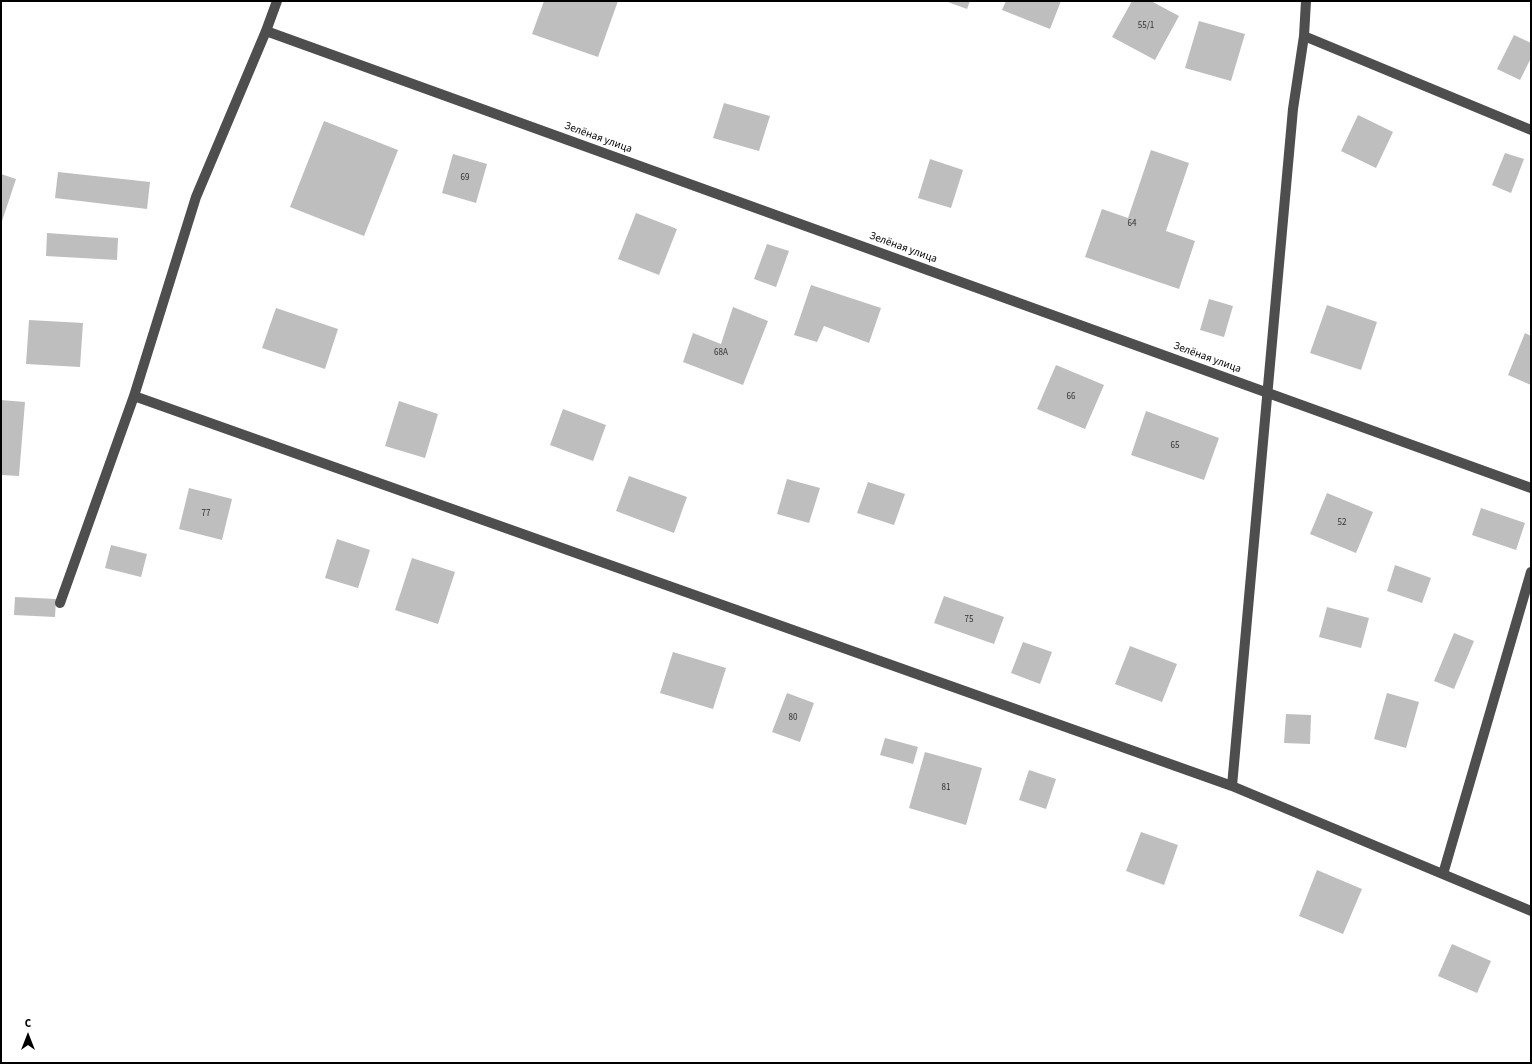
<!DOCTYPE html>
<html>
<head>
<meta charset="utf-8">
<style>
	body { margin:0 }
	#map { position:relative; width:1532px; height:1064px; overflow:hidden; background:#fff; font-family:"Source Sans 3",sans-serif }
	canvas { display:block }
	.frame { position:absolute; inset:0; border:2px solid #000; pointer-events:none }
	.north { position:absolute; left:8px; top:1016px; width:40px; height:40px; -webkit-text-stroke:3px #fff; paint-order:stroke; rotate:0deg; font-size:11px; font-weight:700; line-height:16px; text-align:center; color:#000 }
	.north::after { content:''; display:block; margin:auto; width:14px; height:18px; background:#000; clip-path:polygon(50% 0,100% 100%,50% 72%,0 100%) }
</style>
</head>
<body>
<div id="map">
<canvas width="1532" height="1064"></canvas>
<div class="frame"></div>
<div class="north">С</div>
</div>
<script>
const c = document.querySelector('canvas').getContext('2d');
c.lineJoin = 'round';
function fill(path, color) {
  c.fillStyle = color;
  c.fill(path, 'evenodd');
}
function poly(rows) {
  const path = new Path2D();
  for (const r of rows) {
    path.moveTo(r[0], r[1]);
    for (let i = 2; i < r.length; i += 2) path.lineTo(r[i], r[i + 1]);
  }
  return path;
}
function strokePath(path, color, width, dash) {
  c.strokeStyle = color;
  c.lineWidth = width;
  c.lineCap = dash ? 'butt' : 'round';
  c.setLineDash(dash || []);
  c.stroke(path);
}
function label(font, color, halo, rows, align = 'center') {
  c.font = font + ' "Source Sans 3",sans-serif';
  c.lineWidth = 3;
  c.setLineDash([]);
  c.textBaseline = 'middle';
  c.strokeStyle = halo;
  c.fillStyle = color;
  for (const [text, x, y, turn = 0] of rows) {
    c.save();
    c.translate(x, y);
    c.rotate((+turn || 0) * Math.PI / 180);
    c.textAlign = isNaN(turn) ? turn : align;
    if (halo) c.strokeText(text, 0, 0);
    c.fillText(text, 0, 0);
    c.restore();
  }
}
const building = poly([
	[544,1,618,1,598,57,532,34],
	[945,1,970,1,967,9],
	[1006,1,1061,1,1050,29,1002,10],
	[1132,1,1151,1,1179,16,1155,60,1112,37],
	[1199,21,1245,34,1231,81,1185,68],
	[1514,35,1531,43,1531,58,1520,80,1497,69],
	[724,103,770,116,759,151,713,138],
	[1358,115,1393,132,1376,168,1341,151],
	[324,121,398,150,364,236,290,207],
	[1151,150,1189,163,1166,231,1195,241,1179,289,1085,257,1102,209,1128,218],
	[1505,153,1524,159,1511,193,1492,185],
	[453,154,487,164,476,203,442,193],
	[930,159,963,170,951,208,918,198],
	[58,172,150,182,147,209,55,198],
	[1,174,16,179,1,224],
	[636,213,677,229,659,275,618,259],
	[47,233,118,238,117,260,46,256],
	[767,244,789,251,776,287,754,279],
	[811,285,881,308,869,343,824,326,817,342,794,335],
	[1209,299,1233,306,1224,337,1200,330],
	[1327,305,1377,322,1361,370,1310,353],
	[733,307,768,321,743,385,683,362,693,333,721,344],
	[276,308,338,329,325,369,262,348],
	[29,320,83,323,80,367,26,364],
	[1525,333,1531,336,1531,385,1508,375],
	[1056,365,1104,385,1085,429,1037,409],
	[1,400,25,402,19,476,1,475],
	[399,401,438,414,425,458,385,446],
	[563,409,606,425,593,461,550,445],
	[1146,411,1219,438,1204,480,1131,455],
	[629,476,687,497,674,533,616,511],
	[787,479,820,488,809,523,777,514],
	[868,482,905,494,894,525,857,513],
	[189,488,232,499,222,540,179,529],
	[1327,493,1373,512,1356,553,1310,534],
	[1481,508,1525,523,1516,550,1472,535],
	[337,539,370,550,358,588,325,578],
	[111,545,147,554,141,577,105,568],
	[412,558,455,572,438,624,395,610],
	[1395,565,1431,578,1422,603,1387,591],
	[944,596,1004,617,994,644,934,623],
	[15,597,56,599,55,617,14,615],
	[1327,607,1369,618,1361,648,1319,637],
	[1454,633,1474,641,1454,689,1434,681],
	[1023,642,1052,652,1040,684,1011,673],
	[1130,646,1177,664,1162,702,1115,684],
	[673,652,726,668,713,709,660,693],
	[787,693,814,703,800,742,772,732],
	[1387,693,1419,702,1406,748,1374,739],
	[1286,714,1311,715,1310,744,1284,743],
	[885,738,918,747,913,764,880,755],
	[925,752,982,768,966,825,909,808],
	[1029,770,1056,779,1046,809,1019,800],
	[1141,832,1178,845,1164,885,1126,871],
	[1317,870,1362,889,1343,934,1299,916],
	[1452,944,1491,961,1477,993,1438,976]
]);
const minor = poly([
	[266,31,1531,488],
	[1304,36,1531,130],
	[134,396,1232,786,1531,911],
	[60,603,134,396,196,197,266,31,277,1],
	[1232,786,1293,109,1304,36,1306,1],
	[1443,874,1531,572]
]);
const numberNames = [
	["55/1",1146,26],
	["69",465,178],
	["64",1132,224],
	["68А",721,353],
	["66",1071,397],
	["65",1175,446],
	["77",206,514],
	["52",1342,523],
	["75",969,620],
	["80",793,718],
	["81",946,788]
];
const streetNames = [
	["Зелёная улица",598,138,20],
	["Зелёная улица",903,248,20],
	["Зелёная улица",1207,358,20]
];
fill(building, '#bebebe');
strokePath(minor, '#4e4e4e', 10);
label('9px', '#303030', null, numberNames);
label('11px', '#000', '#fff', streetNames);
</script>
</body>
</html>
